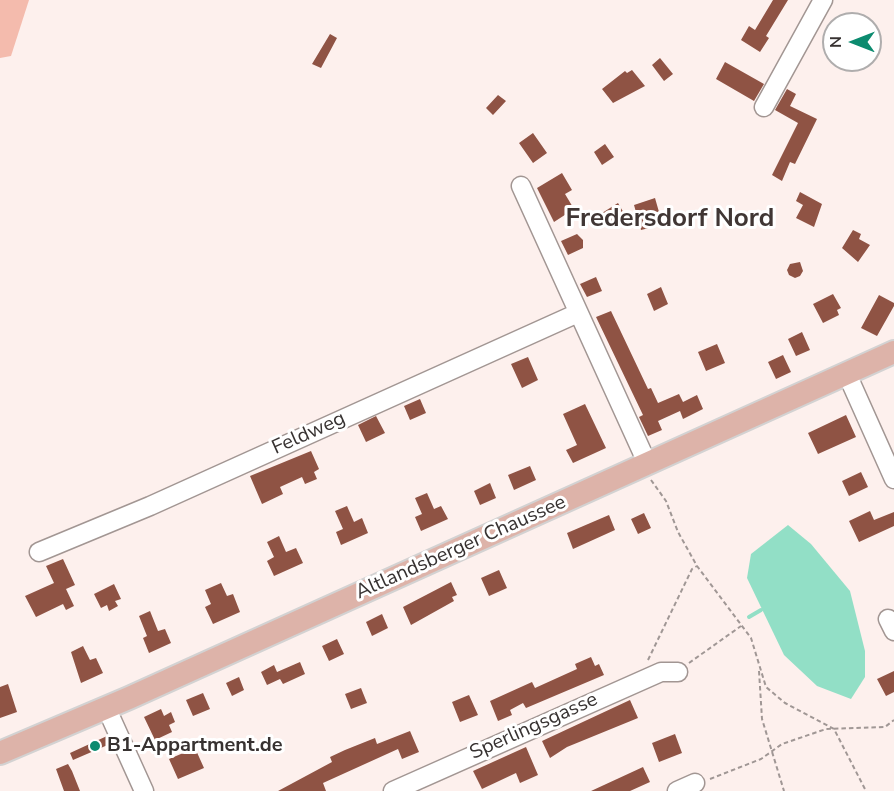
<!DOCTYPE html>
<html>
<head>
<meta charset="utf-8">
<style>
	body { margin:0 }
	#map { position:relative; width:894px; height:791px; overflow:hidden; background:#fdf0ed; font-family:"Nunito Sans",sans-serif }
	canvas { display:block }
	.north { position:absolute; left:822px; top:12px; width:60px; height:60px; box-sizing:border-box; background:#fff; border:2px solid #afadad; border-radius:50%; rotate:270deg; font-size:16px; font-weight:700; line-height:24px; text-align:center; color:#373231 }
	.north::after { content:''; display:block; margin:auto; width:21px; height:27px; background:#0c8b6f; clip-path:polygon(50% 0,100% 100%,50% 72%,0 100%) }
</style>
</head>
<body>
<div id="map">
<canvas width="894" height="791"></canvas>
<div class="north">N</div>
</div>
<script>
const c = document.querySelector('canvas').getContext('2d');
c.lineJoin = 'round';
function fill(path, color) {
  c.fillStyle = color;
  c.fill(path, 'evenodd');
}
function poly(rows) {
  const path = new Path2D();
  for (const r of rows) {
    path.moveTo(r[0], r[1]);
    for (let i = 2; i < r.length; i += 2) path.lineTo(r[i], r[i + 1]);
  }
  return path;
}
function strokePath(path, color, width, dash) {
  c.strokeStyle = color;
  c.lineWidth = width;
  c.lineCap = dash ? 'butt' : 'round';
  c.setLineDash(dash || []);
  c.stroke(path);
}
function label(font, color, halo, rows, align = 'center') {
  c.font = font + ' "Nunito Sans",sans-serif';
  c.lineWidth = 6;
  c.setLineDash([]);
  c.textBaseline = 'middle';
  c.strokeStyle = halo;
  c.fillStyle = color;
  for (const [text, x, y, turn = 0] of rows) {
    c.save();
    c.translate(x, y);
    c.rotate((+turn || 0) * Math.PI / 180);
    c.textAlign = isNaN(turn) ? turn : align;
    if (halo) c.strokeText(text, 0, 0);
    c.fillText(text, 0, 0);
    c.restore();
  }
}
const green = poly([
	[0,0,29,0,11,56,0,58]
]);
const water = poly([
	[788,525,811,544,850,591,865,651,865,677,851,699,817,686,784,655,747,578,751,554]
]);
const stream = poly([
	[749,617,761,610]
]);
const building = poly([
	[773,0,788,0,766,36,769,38,760,52,741,40,749,26,755,30],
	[330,34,337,38,321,68,312,64],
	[660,58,673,74,664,81,652,65],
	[725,62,764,84,754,101,716,79],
	[632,70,645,86,613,103,602,89,625,71,627,73],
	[787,89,796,94,790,106,817,119,795,164,790,162,782,181,772,175,798,123,775,110],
	[498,95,506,101,493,115,486,108],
	[533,133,547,153,533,163,519,143],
	[605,144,614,157,602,165,594,152],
	[562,173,572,190,565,194,574,209,554,222,537,188],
	[800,192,822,204,814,227,796,218,803,205,796,201],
	[655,198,659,212,649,215,653,227,641,230,634,205],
	[618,203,625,215,609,224,602,213],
	[853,230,861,234,859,239,870,245,858,262,842,248],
	[577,234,583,240,583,248,568,255,561,241],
	[800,262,803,271,800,276,795,278,789,275,787,270,790,264],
	[596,277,602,291,587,297,580,284],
	[661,287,668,304,654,311,647,294],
	[833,294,841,308,837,310,839,315,823,323,813,304],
	[879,295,894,303,894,306,877,336,861,328],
	[611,311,648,389,651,388,658,403,679,394,683,402,697,395,703,409,683,419,680,411,658,421,662,430,648,436,639,417,643,415,596,317],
	[802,332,810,350,796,356,788,339],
	[717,344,725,363,706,371,698,352],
	[783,355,791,372,776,379,768,362],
	[528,357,538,380,522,388,511,364],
	[420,399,426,413,410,420,404,406],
	[585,404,606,448,573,463,566,450,577,445,563,414],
	[846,415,856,437,818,454,808,433],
	[376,416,385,433,366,442,358,425],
	[311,451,319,469,314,472,317,479,305,484,302,477,280,487,283,494,262,504,250,476],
	[530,466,536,480,514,490,508,475],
	[861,472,868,487,849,496,842,481],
	[490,483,496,498,480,505,474,491],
	[427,493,434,509,441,506,448,519,421,531,415,517,422,514,415,498],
	[347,506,354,522,362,518,368,533,341,545,336,532,343,529,335,511],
	[870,511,874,520,894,512,894,526,859,542,849,521],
	[644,513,651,528,638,534,631,519],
	[609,515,615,530,573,549,567,533],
	[279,536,286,552,296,548,303,563,274,576,267,561,274,557,267,542],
	[63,559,75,585,66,589,74,606,66,610,63,604,36,617,25,596,54,583,46,566],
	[499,570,507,588,489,596,481,578],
	[451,582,457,595,452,597,454,601,411,625,403,607],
	[221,583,227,596,233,594,240,612,213,624,205,607,211,604,205,590],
	[114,584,121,599,115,601,118,606,109,611,107,605,101,608,94,594],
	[150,611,158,631,165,629,171,643,149,653,143,638,147,636,139,616],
	[382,614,388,628,372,636,366,622],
	[337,639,344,654,329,661,322,646],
	[83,646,90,660,96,658,103,673,81,683,71,652],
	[591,657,595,666,599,664,604,675,526,708,523,703,510,710,512,715,498,721,490,701,532,682,535,688,577,669,575,664],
	[300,662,305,674,283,684,280,679,267,685,261,672,274,665,277,672],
	[894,671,894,692,886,696,877,679],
	[239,677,244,690,232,696,226,683],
	[8,684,17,712,0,718,0,687],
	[361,688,367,703,351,709,345,694],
	[203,693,210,709,193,716,186,700],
	[469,695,478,715,460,722,452,702],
	[630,700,638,718,567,747,550,758,542,741],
	[161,709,164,716,171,712,175,722,169,725,172,732,155,740,144,717],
	[410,731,419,752,402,759,398,749,323,783,326,791,278,791,332,762,330,757,345,750,375,738,377,744],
	[675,734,682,753,659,762,652,743],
	[107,736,110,744,73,760,70,753],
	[526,747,538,775,520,783,516,773,482,789,473,771],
	[195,748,204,768,178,779,169,759],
	[68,764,72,771,80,791,64,791,56,769],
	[643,767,650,782,630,791,591,791]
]);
const path = poly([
	[651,480,666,501,678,532,697,566,751,638,766,687,785,703,834,729,866,791],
	[648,660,692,569,697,566],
	[689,663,741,626],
	[759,671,762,719,784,791],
	[710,779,761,759,782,744,826,729,885,727,894,720]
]);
const minor = poly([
	[764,107,823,0],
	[521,186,648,465],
	[847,374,894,479],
	[39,552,150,506,578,313],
	[888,619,894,631],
	[106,707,144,791],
	[393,791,661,672,678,672],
	[677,791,695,783]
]);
const major = poly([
	[0,753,129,698,894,352]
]);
const markers = [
	[95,746,6,"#0c8b6f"]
];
const streetNames = [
	["Feldweg",309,434,-24],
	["Altlandsberger Chaussee",461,548,-24],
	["Sperlingsgasse",534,727,-24]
];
const poiNames = [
	["B1-Appartment.de",107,746]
];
const districtNames = [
	["Fredersdorf Nord",670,220]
];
fill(green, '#f4bbad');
fill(water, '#92dfc6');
strokePath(stream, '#92dfc6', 4);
fill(building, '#8f5344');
strokePath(minor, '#a29693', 21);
strokePath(major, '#d3d2d2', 26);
strokePath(path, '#a09795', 2, [4.5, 3]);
strokePath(minor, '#fff', 18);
strokePath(major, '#ddb3a9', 22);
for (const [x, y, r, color] of markers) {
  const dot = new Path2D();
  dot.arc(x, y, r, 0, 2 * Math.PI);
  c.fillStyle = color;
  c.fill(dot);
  strokePath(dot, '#fff', 2);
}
label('20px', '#373231', '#fff', streetNames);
label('bold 20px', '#373231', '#fff', poiNames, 'left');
label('bold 26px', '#403634', '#fff', districtNames);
</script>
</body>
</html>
